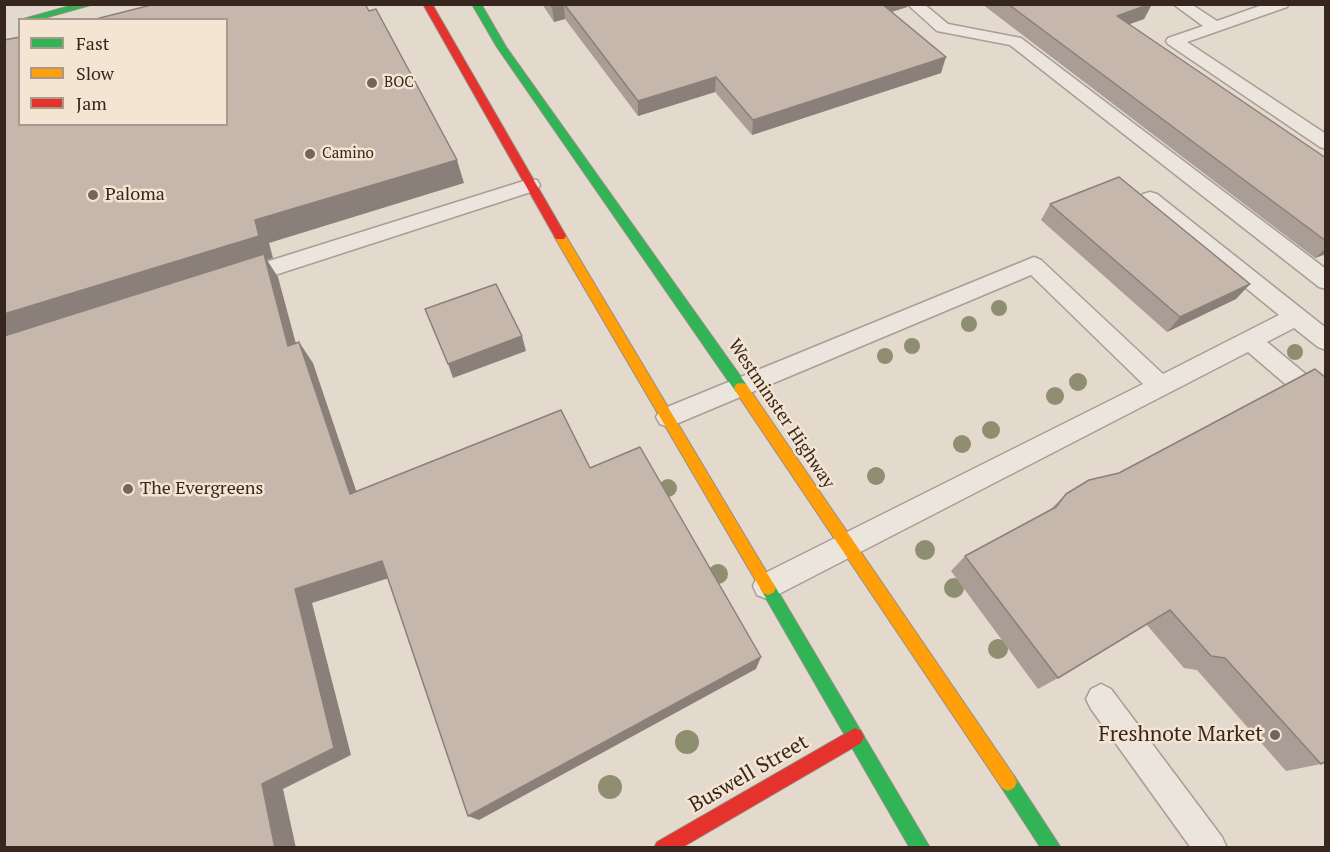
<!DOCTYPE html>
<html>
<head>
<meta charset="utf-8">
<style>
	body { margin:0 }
	#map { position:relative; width:1330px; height:852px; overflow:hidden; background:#e3d9cc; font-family:"PT Serif",serif }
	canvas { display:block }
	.frame { position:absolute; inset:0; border:6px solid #36261e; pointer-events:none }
	.legend { position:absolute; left:18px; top:18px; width:210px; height:108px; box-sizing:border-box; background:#f4e5d2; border:2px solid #a8998a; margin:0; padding:8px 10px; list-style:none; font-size:18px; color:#36261e }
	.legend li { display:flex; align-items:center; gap:12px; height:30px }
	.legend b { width:30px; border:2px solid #a8998a }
</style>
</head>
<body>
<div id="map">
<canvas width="1330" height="852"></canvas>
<div class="frame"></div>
<ul class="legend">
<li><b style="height:8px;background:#30b455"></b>Fast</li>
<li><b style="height:8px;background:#ff9f0a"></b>Slow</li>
<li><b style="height:8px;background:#e5322d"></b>Jam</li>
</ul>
</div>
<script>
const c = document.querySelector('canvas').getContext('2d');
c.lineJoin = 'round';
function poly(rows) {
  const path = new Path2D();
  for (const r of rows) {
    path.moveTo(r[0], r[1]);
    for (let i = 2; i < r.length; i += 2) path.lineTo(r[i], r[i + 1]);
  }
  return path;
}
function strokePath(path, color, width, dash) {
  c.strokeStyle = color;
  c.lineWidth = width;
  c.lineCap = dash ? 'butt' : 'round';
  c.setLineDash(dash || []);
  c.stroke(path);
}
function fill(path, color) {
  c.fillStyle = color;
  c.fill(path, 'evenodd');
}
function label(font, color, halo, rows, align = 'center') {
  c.font = font + ' "PT Serif",serif';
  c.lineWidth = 5;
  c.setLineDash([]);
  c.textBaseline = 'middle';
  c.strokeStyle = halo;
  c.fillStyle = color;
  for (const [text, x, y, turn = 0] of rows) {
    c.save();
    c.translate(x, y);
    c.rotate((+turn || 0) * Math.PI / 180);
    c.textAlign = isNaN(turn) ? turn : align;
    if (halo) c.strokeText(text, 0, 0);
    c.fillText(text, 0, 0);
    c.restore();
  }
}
const lane = poly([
	[907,4,924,4,948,24,1021,38,1326,269,1326,289,1319,287,1010,45,937,31,907,4],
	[1173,4,1191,4,1217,21,1265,4,1289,4,1287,7,1187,42,1326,134,1326,149,1320,147,1168,44,1166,41,1168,38,1203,26,1173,4],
	[530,179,537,180,540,185,537,190,241,286,234,284,230,278,234,272,530,179],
	[1150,192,1157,194,1326,328,1326,350,1318,347,1294,328,1267,342,1326,391,1326,415,1318,412,1248,352,777,595,767,599,757,595,753,586,757,577,1143,384,1031,275,676,424,668,427,660,424,656,417,660,410,1034,257,1041,260,1163,374,1279,315,1143,204,1140,199,1143,194,1150,192],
	[1101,684,1111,689,1222,837,1227,848,1191,848,1091,709,1086,699,1091,689,1101,684]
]);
const fast = poly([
	[77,4,94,4,37,20,20,20,77,4],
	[472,4,481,4,506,47,746,384,748,388,746,392,736,392,497,47,472,4],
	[768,581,773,583,930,848,910,848,763,593,760,588,763,583,768,581],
	[1008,773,1014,776,1061,848,1041,848,1002,788,999,782,1002,776,1008,773]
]);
const slow = poly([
	[560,232,564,233,773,583,776,588,773,593,768,595,763,593,554,236,560,232],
	[741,383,746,384,1014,776,1017,782,1014,788,1008,791,1002,788,736,392,734,388,736,384,741,383]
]);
const jam = poly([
	[423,4,432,4,566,236,564,239,556,239,423,4],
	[855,728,861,731,864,737,861,743,681,848,654,848,657,842,855,728]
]);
const trees = [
	[999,308,8],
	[969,324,8],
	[912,346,8],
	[1295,352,8],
	[885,356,8],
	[1078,382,9],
	[1055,396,9],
	[991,430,9],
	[962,444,9],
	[876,476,9],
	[668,488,9],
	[925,550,10],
	[718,574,10],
	[954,588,10],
	[998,649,10],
	[687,742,12],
	[610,787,12]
];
const wall = poly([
	[542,4,908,4,907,7,892,12,941,73,752,135,715,92,638,116,565,19,554,22],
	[982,4,1152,4,1144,19,1129,24,1326,158,1326,254,1315,258],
	[1050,204,1250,284,1236,299,1167,332,1041,220],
	[1089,480,1321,764,1286,771,1197,670,1184,668,1146,624,1058,678,1038,689,951,571,965,556,1048,512,1066,494]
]);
const shadedWall = poly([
	[562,4,564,4,565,19,554,22,552,7],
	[878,4,908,4,907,7,875,17],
	[1152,4,1144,19,1110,31,1117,16],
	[946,57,941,73,752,135,753,120],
	[716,77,715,92,638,116,638,101],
	[457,160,464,183,269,243,273,258,267,260,278,277,302,366,4,343,4,314,255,220],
	[1326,248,1326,254,1315,258],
	[1250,284,1236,299,1167,332,1180,317],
	[522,336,526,351,453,378,448,364],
	[299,342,313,363,363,511,350,494],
	[382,561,395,576,312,603,351,755,283,789,296,848,275,848,262,784,295,589],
	[761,657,756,669,479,820,468,816]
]);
const building = poly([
	[155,4,365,4,369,11,376,9,457,160,255,220,259,236,4,314,4,40,20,37,20,124,226,124,226,20,92,20,155,4],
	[550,4,562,4,552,7,550,4],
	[564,4,882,4,946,57,753,120,716,77,638,101,564,4],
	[1008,4,1150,4,1117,16,1326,158,1326,241,1008,4],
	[1119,177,1250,284,1180,317,1050,204,1119,177],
	[264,254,288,346,299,342,350,494,561,410,590,468,640,447,761,657,468,816,382,561,295,589,334,748,262,784,275,848,4,848,4,336,264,254],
	[496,284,522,336,448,364,425,309,496,284],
	[1315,369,1326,378,1326,761,1321,764,1225,658,1211,656,1170,610,1058,678,965,556,1056,507,1066,494,1089,480,1119,473,1315,369]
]);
const markers = [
	[372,83,6,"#73655b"],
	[310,154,6,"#73655b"],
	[93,195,6,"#73655b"],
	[128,489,6,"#73655b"],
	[1275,735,6,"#73655b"]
];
const farPoinames = [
	["BOC",384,83],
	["Camino",322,154]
];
const poiNames = [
	["Paloma",105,195],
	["The Evergreens",140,489]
];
const streetNames = [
	["Westminster Highway",781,414,56]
];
const nearPoinames = [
	["Freshnote Market",1263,735]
];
const nearStreetnames = [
	["Buswell Street",749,774,-30]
];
strokePath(lane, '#a89e95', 3);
strokePath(fast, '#988e85', 2);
strokePath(slow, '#988e85', 2);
strokePath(jam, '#988e85', 2);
fill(lane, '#ebe5dd');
fill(fast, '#30b455');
fill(slow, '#ff9f0a');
fill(jam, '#e5322d');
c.fillStyle = '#908e70';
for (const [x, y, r] of trees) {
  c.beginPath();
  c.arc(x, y, r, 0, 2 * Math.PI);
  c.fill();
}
fill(wall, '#aa9d95');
fill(shadedWall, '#8b8079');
fill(building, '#c6b7ad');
strokePath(building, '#8b8079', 1.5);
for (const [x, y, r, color] of markers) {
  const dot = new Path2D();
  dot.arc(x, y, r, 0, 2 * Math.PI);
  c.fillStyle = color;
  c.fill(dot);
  strokePath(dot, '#f4e5d2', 2);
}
label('15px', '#36261e', '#f4e5d2', farPoinames, 'left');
label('18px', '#36261e', '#f4e5d2', poiNames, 'left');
label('18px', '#36261e', '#f4e5d2', streetNames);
label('21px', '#36261e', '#f4e5d2', nearPoinames, 'right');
label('21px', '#36261e', '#f4e5d2', nearStreetnames);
</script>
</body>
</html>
